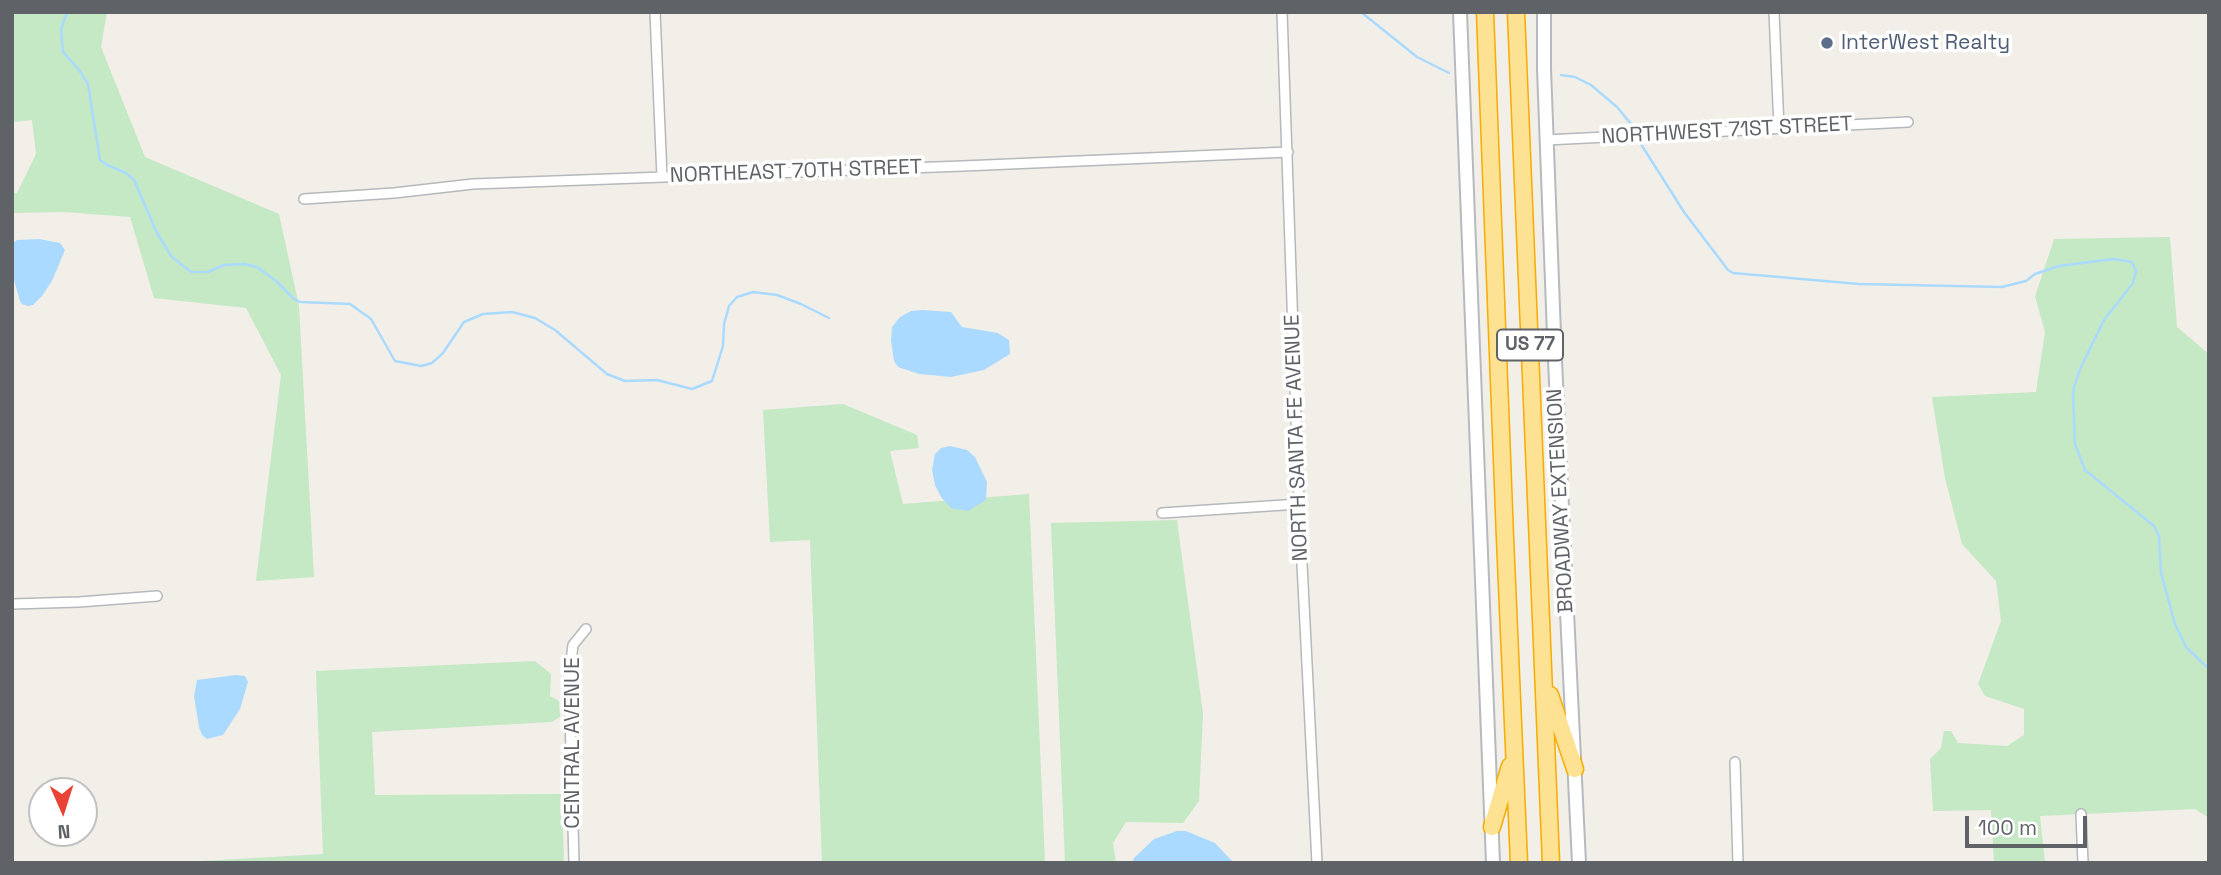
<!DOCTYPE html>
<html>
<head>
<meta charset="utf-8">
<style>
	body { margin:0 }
	#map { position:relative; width:2221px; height:875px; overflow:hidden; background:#f1efe8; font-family:"Space Grotesk",sans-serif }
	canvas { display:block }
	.frame { position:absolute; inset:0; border:14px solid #5f6368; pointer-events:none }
	.north { position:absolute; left:28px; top:777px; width:70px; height:70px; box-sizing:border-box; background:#fff; border:2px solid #bfc1c3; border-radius:50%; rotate:177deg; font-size:19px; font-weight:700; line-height:28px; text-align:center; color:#5f6368 }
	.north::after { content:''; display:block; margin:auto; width:24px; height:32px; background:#ea4335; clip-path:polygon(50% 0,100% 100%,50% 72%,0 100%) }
	.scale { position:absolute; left:1965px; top:816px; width:122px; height:32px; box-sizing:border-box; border:4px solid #5f6368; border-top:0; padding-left:9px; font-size:21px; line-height:24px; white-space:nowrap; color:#5f6368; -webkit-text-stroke:5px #fff; paint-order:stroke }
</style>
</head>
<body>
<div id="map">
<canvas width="2221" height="875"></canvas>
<div class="frame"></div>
<div class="north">N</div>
<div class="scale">100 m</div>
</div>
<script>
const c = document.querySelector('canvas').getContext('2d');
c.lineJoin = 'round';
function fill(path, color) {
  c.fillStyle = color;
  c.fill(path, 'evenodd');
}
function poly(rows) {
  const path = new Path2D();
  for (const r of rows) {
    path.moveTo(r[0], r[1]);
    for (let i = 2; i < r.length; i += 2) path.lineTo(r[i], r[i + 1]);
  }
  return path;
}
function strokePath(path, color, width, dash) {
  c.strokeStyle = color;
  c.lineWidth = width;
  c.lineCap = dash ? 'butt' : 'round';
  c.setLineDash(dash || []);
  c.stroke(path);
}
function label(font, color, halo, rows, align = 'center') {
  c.font = font + ' "Space Grotesk",sans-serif';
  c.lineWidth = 7;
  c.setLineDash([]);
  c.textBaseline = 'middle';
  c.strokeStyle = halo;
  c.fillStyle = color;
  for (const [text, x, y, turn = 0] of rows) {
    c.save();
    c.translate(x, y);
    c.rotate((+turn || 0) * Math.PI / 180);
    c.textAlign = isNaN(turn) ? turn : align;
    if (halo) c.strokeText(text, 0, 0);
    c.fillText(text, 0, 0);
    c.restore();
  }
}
const green = poly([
	[12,12,107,12,101,47,145,157,279,214,299,306,314,577,256,581,281,375,246,308,154,298,130,217,64,212,12,213,12,193,17,193,36,154,32,120,12,122],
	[2170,237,2177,327,2209,354,2209,818,2195,809,2040,816,2045,863,1994,863,1991,810,1933,811,1930,759,1941,748,1944,731,1951,731,1958,743,2007,746,2024,735,2024,709,1985,696,1978,684,2001,621,1996,581,1962,544,1945,478,1932,397,2036,392,2045,332,2035,296,2054,239],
	[843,404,917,435,919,448,890,451,903,504,1029,494,1045,863,822,863,810,540,770,542,763,410],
	[1177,520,1203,714,1199,801,1183,823,1126,822,1113,843,1116,863,1065,863,1051,523],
	[535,661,551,674,550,696,559,701,560,717,552,722,372,732,375,795,562,794,564,863,168,863,323,854,316,671]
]);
const water = poly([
	[39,239,60,243,65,250,52,281,42,296,33,305,28,306,22,304,20,301,12,273,13,243,17,240],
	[922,310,951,312,962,327,998,333,1009,340,1010,354,984,370,951,377,919,374,898,367,894,361,891,341,892,327,900,317,911,311],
	[950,446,967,450,975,457,987,482,986,500,968,511,951,508,941,497,935,485,932,470,935,454,941,448],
	[236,675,245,676,248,682,240,709,223,735,207,739,202,735,199,727,194,696,197,680],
	[1177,831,1186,831,1215,843,1234,863,1132,863,1134,858,1154,839]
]);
const stream = poly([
	[67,12,61,29,63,52,79,70,88,84,100,160,107,165,126,173,134,180,156,231,171,256,191,272,208,272,224,265,245,264,257,267,276,281,294,299,300,302,350,304,371,319,395,361,421,366,432,363,443,353,464,322,483,314,512,312,535,318,555,330,607,374,625,381,657,380,692,389,712,381,723,346,724,324,729,306,737,297,753,292,777,295,801,304,829,318],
	[1361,12,1417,57,1449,73],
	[1561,75,1575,77,1591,85,1617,107,1636,130],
	[1639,141,1684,212,1728,270,1733,273,1859,284,2002,287,2026,281,2035,274,2059,266,2114,259,2132,262,2136,271,2133,283,2104,320,2080,369,2074,387,2073,397,2075,444,2085,470,2154,526,2159,536,2161,573,2175,624,2186,647,2209,669]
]);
const minor = poly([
	[655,12,662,177],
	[1282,12,1299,504,1317,863],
	[1774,12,1779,128],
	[1546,140,1908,122],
	[304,199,394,193,473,184,963,166,1288,152],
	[1162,513,1299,504],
	[12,604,79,602,157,596],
	[1735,762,1738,863],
	[2081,814,2083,863],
	[574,863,569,677,573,645,586,629]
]);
const secondary = poly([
	[1460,12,1493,863],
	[1544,12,1544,69,1555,361,1579,863]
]);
const motorway = poly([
	[1485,12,1505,538,1519,863],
	[1516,12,1551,863],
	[1550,695,1575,769],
	[1492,827,1510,766]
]);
const markers = [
	[1827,43,7,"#5c6f8a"]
];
const shields = [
	[1530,345,66]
];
const shieldNames = [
	["US 77",1530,345]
];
const serviceNames = [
	["InterWest Realty",1841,43]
];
const streetNames = [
	["NORTHWEST 71ST STREET",1727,131,-3],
	["NORTHEAST 70TH STREET",796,172,-2],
	["NORTH SANTA FE AVENUE",1297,438,-92],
	["BROADWAY EXTENSION",1561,501,-93],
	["CENTRAL AVENUE",573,743,-90]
];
fill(green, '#c5e8c5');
fill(water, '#aadaff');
strokePath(stream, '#aadaff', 2.5);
strokePath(minor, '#b5b8bc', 12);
strokePath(secondary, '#b6babf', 16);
strokePath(motorway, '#f9ab00', 19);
strokePath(minor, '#fff', 9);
strokePath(secondary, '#fff', 12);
strokePath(motorway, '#fde293', 16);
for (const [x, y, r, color] of markers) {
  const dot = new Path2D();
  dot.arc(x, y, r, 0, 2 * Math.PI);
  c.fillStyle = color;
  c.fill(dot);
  strokePath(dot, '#fff', 2.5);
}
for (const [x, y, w] of shields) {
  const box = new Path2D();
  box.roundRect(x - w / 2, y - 15.5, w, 31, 5);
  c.fillStyle = '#fff';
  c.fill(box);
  strokePath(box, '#5f6368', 2);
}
label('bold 19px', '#5f6368', null, shieldNames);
label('21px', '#4e5e75', '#fff', serviceNames, 'left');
label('21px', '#5f6368', '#fff', streetNames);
</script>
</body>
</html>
